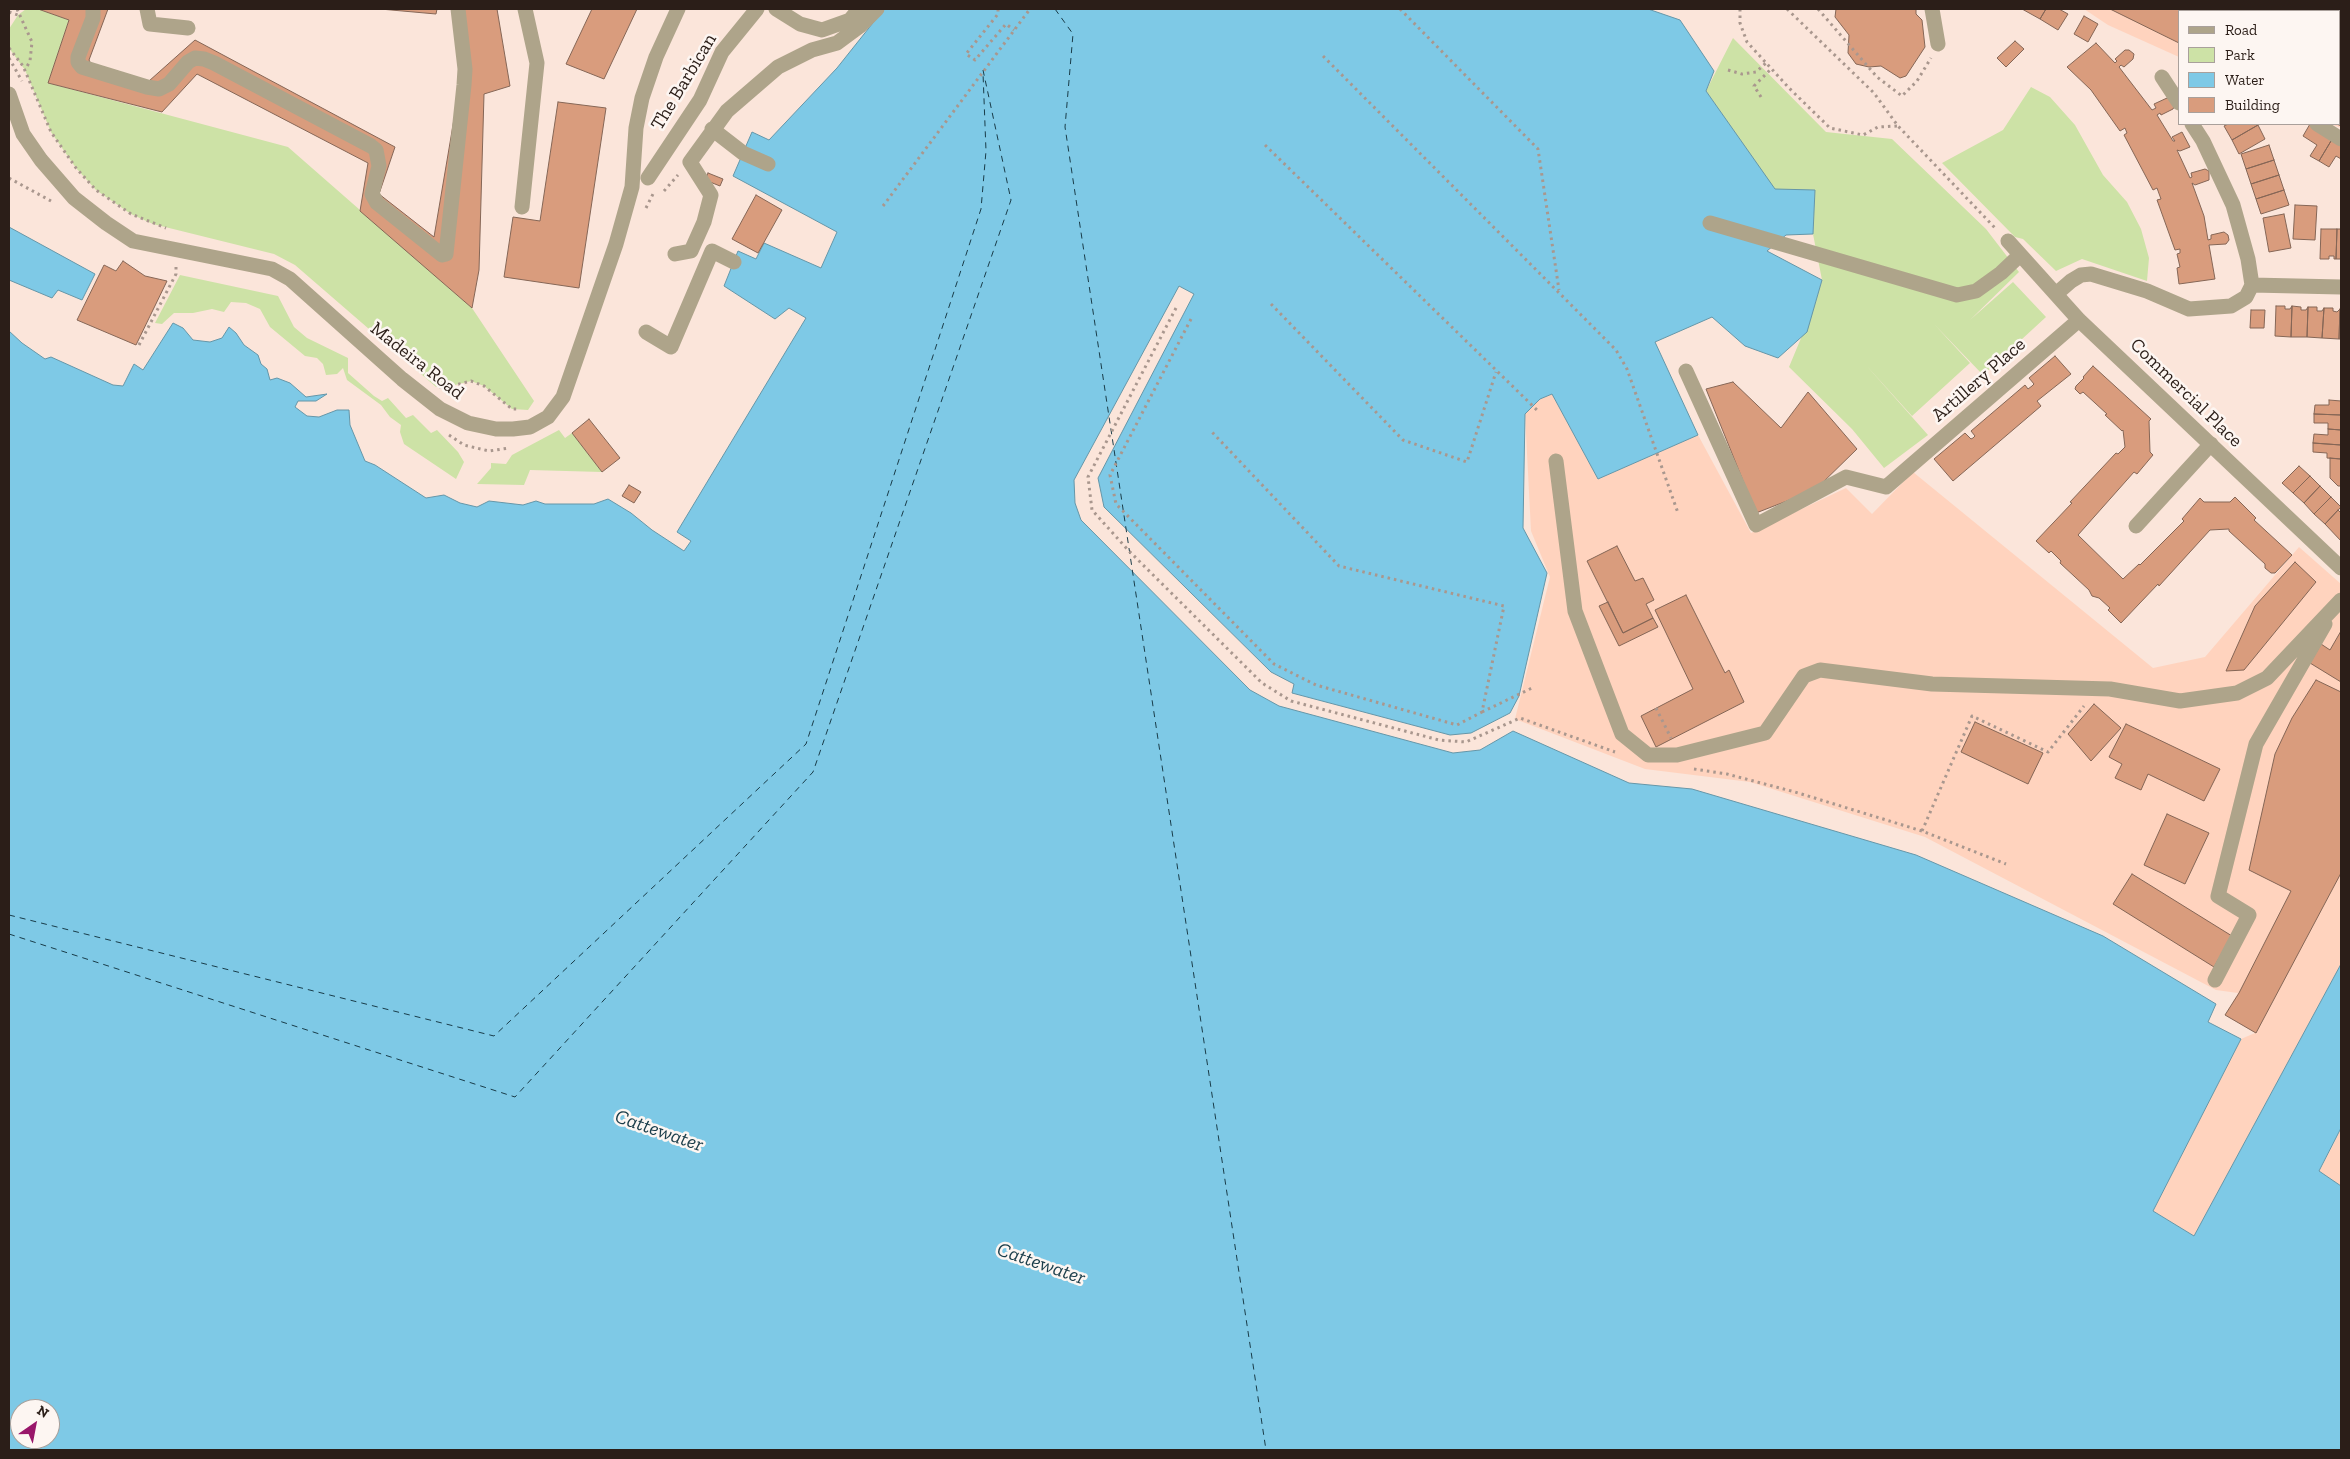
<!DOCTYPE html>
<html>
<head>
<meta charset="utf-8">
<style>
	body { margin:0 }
	#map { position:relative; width:2350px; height:1459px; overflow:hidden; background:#fbe5da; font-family:"Zilla Slab",serif }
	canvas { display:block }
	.frame { position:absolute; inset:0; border:10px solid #2b1e18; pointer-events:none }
	.legend { position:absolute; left:2178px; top:10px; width:162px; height:115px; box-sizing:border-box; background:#fdf6f2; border:1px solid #a9a09b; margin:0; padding:6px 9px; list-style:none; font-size:15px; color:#2b1e18 }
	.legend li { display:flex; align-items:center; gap:10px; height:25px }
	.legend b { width:25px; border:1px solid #a9a09b }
	.north { position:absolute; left:10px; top:1399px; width:50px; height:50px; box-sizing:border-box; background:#fdf6f2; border:1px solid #a9a09b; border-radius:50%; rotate:33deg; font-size:14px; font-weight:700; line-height:20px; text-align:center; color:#2b1e18 }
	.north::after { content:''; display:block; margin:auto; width:18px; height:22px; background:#99166a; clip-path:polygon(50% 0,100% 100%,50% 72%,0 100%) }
</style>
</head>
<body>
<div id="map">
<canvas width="2350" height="1459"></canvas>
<div class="frame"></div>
<ul class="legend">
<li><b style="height:6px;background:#aea48a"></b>Road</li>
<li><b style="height:14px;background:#cde2a6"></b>Park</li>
<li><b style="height:14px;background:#7ec9e6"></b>Water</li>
<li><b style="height:14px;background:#d99c7d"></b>Building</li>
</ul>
<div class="north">N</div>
</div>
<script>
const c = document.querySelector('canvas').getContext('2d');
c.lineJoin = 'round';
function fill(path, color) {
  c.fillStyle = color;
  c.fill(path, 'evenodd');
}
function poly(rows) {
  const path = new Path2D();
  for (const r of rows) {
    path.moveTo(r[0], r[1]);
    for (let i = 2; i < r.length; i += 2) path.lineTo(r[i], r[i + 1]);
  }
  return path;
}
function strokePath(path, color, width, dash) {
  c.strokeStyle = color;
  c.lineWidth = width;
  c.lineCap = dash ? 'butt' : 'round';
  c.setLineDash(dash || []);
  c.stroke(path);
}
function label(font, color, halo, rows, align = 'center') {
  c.font = font + ' "Zilla Slab",serif';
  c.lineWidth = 5;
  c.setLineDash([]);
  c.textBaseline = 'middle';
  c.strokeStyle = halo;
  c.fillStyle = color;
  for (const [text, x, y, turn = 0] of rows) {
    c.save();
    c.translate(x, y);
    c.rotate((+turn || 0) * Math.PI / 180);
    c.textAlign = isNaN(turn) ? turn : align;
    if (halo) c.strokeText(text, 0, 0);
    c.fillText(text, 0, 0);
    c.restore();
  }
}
const built = poly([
	[2084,9,2341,9,2341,128,2331,124,2339,124,2339,11,2179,11,2179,57,2108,25],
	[1552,394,1598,479,1698,435,1751,533,1846,488,1872,514,1913,472,2153,668,2205,657,2299,547,2341,584,2341,964,2194,1236,2153,1211,2241,1039,2255,1033,2225,1015,2238,993,2216,990,1925,837,1750,782,1645,769,1515,719,1550,577,1531,531,1525,414,1540,399],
	[2341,1129,2341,1186,2319,1172]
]);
const green = poly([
	[26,9,38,9,69,20,48,83,288,147,472,308,534,401,528,410,512,409,484,386,471,381,451,386,436,387,295,265,274,254,153,224,131,214,96,190,76,168,51,132,25,70,9,48,9,29,18,15],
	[1733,38,1826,132,1892,139,1986,229,2019,272,1970,320,2013,282,2046,317,1983,375,1934,324,1970,363,1912,416,1865,364,1928,435,1884,468,1852,429,1789,367,1814,307,1822,280,1813,234,1815,190,1775,190,1706,91],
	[2031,87,2050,97,2075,125,2103,175,2127,202,2141,229,2149,258,2147,281,2082,259,2056,271,2023,239,2015,237,1942,163,2003,130],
	[180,275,278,296,294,327,307,338,348,358,348,373,374,396,382,401,388,398,406,418,413,415,431,433,437,430,458,452,464,462,456,479,404,444,400,432,401,425,390,417,381,405,347,380,343,368,337,374,326,375,323,364,317,358,305,356,270,327,260,309,246,303,231,302,224,312,212,309,193,313,174,313,162,324,155,323],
	[559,430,565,438,572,433,602,472,530,470,524,485,477,484,491,468,491,463,506,464,512,455]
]);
const water = poly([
	[884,9,1648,9,1680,20,1714,71,1706,91,1775,189,1815,190,1813,234,1786,235,1767,251,1822,280,1807,332,1778,358,1745,346,1712,317,1655,342,1698,435,1598,479,1552,394,1540,399,1525,414,1523,528,1547,573,1519,696,1510,713,1471,733,1450,735,1292,693,1294,684,1271,672,1104,507,1098,478,1194,294,1179,286,1074,480,1075,503,1081,520,1250,690,1279,706,1453,753,1480,750,1513,731,1629,783,1692,789,1916,855,2103,936,2216,1004,2208,1022,2241,1039,2153,1211,2194,1236,2341,964,2341,1128,2319,1171,2341,1186,2341,1450,9,1450,9,331,22,343,45,359,51,357,113,385,123,386,134,364,143,370,173,323,183,328,193,340,210,342,222,338,229,327,236,333,244,345,258,355,261,364,267,369,270,380,277,378,290,383,306,397,327,394,316,401,298,401,295,407,307,416,319,417,337,410,349,410,350,425,365,461,375,465,426,498,444,495,460,503,477,507,489,501,523,505,536,501,545,504,594,504,608,499,631,513,652,530,684,551,691,541,677,532,806,318,789,308,775,319,724,286,738,251,756,259,764,243,821,268,837,232,733,176,752,132,769,140,837,68,884,9],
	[20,1409,50,1409,50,1439,20,1439,20,1409],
	[9,227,95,274,82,300,58,290,52,298,9,280,9,227]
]);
const ferry = poly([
	[1055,9,1073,34,1065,127,1266,1450],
	[9,915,494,1036,806,744,981,209,986,151,983,73],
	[9,934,515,1097,813,772,1011,200,983,70]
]);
const building = poly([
	[38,9,108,9,89,60,92,66,149,81,195,40,395,147,379,194,434,237,461,78,452,9,497,9,510,86,484,94,479,270,472,308,360,211,368,163,197,74,162,112,48,83,69,20,38,9],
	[380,9,437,9,436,14,380,9],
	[592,9,637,9,604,79,566,64,592,9],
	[1836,9,1916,9,1916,14,1922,20,1925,47,1906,76,1900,78,1881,66,1869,67,1856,64,1848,53,1849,35,1835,17,1836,9],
	[2022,9,2046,9,2040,19,2022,9],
	[2046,9,2059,9,2068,14,2058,30,2040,19,2046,9],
	[2110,9,2322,9,2327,11,2179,11,2179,43,2110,9],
	[2084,16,2098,24,2088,42,2074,34,2084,16],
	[2339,18,2341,20,2341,126,2337,124,2339,124,2339,18],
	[2015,41,2024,49,2006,67,1997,58,2015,41],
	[2096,43,2115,63,2117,61,2115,59,2125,50,2129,50,2134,54,2133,59,2124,67,2121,65,2119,67,2152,110,2156,108,2154,104,2167,98,2171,99,2175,105,2173,109,2161,115,2160,113,2157,115,2173,141,2175,141,2172,137,2182,132,2190,147,2180,151,2177,150,2190,178,2192,177,2191,173,2205,169,2209,171,2209,180,2195,185,2192,183,2204,216,2208,240,2211,239,2211,235,2224,232,2228,235,2229,240,2226,244,2209,245,2215,279,2179,284,2177,268,2180,267,2177,254,2180,253,2180,249,2175,250,2157,200,2161,199,2157,188,2153,190,2124,135,2127,133,2125,128,2120,131,2091,90,2067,67,2096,43],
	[558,102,606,108,579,288,504,277,513,217,540,221,558,102],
	[2228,124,2257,124,2258,125,2232,140,2224,126,2228,124],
	[2310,124,2334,136,2319,161,2310,156,2317,145,2303,136,2310,124],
	[2258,125,2265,139,2239,154,2232,140,2258,125],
	[2334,136,2341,141,2341,159,2336,156,2329,167,2319,161,2334,136],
	[2269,145,2274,160,2246,169,2241,154,2269,145],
	[2274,160,2279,175,2251,184,2246,169,2274,160],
	[708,173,723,179,720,186,705,180,708,173],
	[2279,175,2284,190,2256,199,2251,184,2279,175],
	[2284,190,2289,205,2261,214,2256,199,2284,190],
	[756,195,782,210,758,253,732,239,756,195],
	[2295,205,2317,206,2315,240,2293,239,2295,205],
	[2284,214,2291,248,2269,252,2263,218,2284,214],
	[2321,229,2337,229,2336,259,2334,259,2334,256,2329,256,2329,259,2320,259,2321,229],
	[2337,229,2341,229,2341,259,2336,259,2337,229],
	[123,261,145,276,167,281,136,345,77,320,104,265,116,271,123,261],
	[2276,306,2285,306,2285,309,2290,309,2292,306,2291,337,2275,336,2276,306],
	[2292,306,2301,307,2301,310,2306,310,2308,307,2307,337,2291,337,2292,306],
	[2308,307,2317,307,2317,311,2322,311,2324,308,2322,338,2307,337,2308,307],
	[2324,308,2333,308,2333,311,2337,312,2340,309,2339,339,2322,338,2324,308],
	[2340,309,2341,309,2341,339,2339,339,2340,309],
	[2251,310,2265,310,2264,328,2250,328,2251,310],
	[2055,356,2071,374,2037,401,2041,406,1953,481,1934,459,1965,433,1971,439,1973,438,1975,436,1971,431,2025,385,2028,389,2032,386,2034,384,2029,378,2055,356],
	[2093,366,2151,419,2149,421,2150,452,2153,455,2137,474,2134,472,2078,535,2123,579,2139,564,2140,565,2184,521,2182,519,2200,498,2204,502,2230,502,2235,497,2256,518,2254,520,2292,555,2275,573,2271,573,2265,568,2265,564,2229,531,2229,529,2210,530,2159,586,2158,584,2121,623,2108,610,2110,608,2099,598,2092,596,2089,590,2060,563,2061,561,2051,551,2049,553,2036,541,2072,503,2070,502,2116,453,2118,454,2125,447,2123,430,2122,431,2105,415,2107,414,2083,392,2080,394,2075,389,2076,386,2084,378,2083,377,2093,366],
	[1733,382,1781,428,1808,392,1857,449,1815,490,1756,513,1706,389,1733,382],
	[2329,400,2341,401,2341,415,2314,414,2315,405,2329,405,2329,400],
	[2314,414,2341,415,2341,430,2328,429,2328,423,2314,423,2314,414],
	[589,419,620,458,602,472,572,433,589,419],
	[2328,429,2341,430,2341,445,2313,443,2314,434,2328,435,2328,429],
	[2313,443,2341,445,2341,459,2327,458,2327,453,2313,452,2313,443],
	[2330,458,2341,459,2341,486,2338,486,2330,478,2330,458],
	[2299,466,2310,476,2293,493,2282,483,2299,466],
	[2310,476,2320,486,2304,503,2293,493,2310,476],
	[629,485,641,492,634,503,622,496,629,485],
	[2320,486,2331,497,2314,514,2304,503,2320,486],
	[2331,497,2341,507,2325,524,2314,514,2331,497],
	[2338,510,2341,513,2341,541,2325,524,2338,510],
	[1617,546,1635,581,1643,578,1654,600,1646,604,1653,618,1623,633,1587,561,1617,546],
	[2295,562,2316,582,2244,670,2226,671,2255,606,2295,562],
	[1686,595,1725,673,1729,670,1744,702,1656,747,1641,716,1693,689,1655,610,1686,595],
	[1608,602,1623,633,1653,618,1658,627,1619,646,1599,606,1608,602],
	[2341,631,2341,682,2310,663,2321,644,2330,650,2341,631],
	[2316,680,2341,692,2341,873,2256,1033,2225,1015,2239,993,2291,891,2249,870,2275,754,2292,718,2316,680],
	[2094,704,2121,728,2091,761,2068,734,2094,704],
	[1975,722,2043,753,2028,784,1961,752,1975,722],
	[2126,724,2220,769,2204,801,2148,774,2141,790,2115,778,2122,764,2109,757,2126,724],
	[2167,814,2209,833,2185,884,2144,865,2167,814],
	[2132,874,2232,936,2214,967,2113,904,2132,874]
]);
const path = poly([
	[17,9,32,42,30,61,25,70],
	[998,9,998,14,966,54,975,60,1006,24,1014,30],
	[1400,9,1538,149,1559,290],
	[1740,9,1740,23,1747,42,1789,88,1830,128,1863,135,1878,127,1897,126],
	[1787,9,1874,93,1898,126,1997,230],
	[1818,9,1877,77,1902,96,1917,81,1931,58],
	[9,12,18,15],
	[9,48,23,66,51,132,76,168,96,190,131,214,166,228],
	[1323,56,1616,350,1627,369,1678,513],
	[9,58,22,81],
	[1728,70,1742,74,1756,72,1766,63],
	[1761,97,1754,86,1771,69],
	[1265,145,1539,412],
	[9,178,51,201],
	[664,191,678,175],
	[883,206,1030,9],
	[646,208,653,194],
	[1271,304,1403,440,1467,462,1496,372],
	[1176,308,1088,477,1092,510,1128,550,1262,683,1291,701,1439,740,1466,742,1520,718,1615,752],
	[1191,319,1110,475,1116,504,1274,664,1316,685,1457,725,1482,712,1504,606,1339,566,1211,431],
	[139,345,176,274,176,267],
	[439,387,451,386,471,381,484,386,512,409,520,409],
	[449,435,464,445,489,451,509,448],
	[1656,708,1671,738],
	[1482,712,1532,688],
	[1694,769,1727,774,1795,792,1922,831,2006,864],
	[1922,831,1972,716,2048,752,2084,706]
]);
const minor = poly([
	[93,9,93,18,78,57,78,62,82,67,147,87,159,89,169,84,188,62,195,58,204,59,214,63,371,146,376,150,379,166,372,194,377,203,442,255,446,254,464,85,465,69,458,9],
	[147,9,150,24,188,28],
	[776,9,800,24,822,30,850,20,859,9],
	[1932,9,1938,44],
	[2162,77,2179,103],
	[9,94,23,134,41,160,74,198,106,223,133,241,272,269,290,279,402,379,440,409,468,423,496,429,513,429,530,427,548,417,563,397,616,244,632,187,636,128,642,98,656,57,678,9],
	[2317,124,2341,139],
	[712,129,743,153,768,164],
	[648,178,700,100,722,52,757,9],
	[522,207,537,63,525,9],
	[1710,223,1957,295,1976,291,2001,273,2020,255],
	[2008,241,2079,320,2341,568],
	[675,254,691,251,704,222,711,195,690,162,727,111,778,67,812,50,837,43,860,26,877,9],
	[2252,285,2341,287],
	[2056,294,2071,281,2081,275,2091,274,2147,291,2189,309,2231,306,2246,297,2252,285,2248,259,2233,205,2203,141,2192,124],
	[646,332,671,347,712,251,734,262],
	[1686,371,1756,525,1846,477,1886,487,2079,320],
	[1556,461,1575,611,1622,734,1648,755,1677,755,1765,733,1804,676,1820,670,1932,684,2110,689,2180,701,2237,693,2267,678,2341,600],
	[2136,526,2211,444],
	[2215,980,2249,915,2218,896,2256,744,2325,624]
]);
const streetNames = [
	["The Barbican",684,82,-59],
	["Madeira Road",417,361,38],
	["Artillery Place",1979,380,-41],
	["Commercial Place",2186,393,44]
];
const waterNames = [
	["Cattewater",659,1131,19],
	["Cattewater",1041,1264,19]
];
fill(built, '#ffd3be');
fill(green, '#cde2a6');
fill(water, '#7ec9e6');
strokePath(water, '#6596a8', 1);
strokePath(ferry, '#193c49', 1, [6, 5]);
fill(building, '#d99c7d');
strokePath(building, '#856656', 1);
strokePath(path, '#a9978e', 3, [2.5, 4]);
strokePath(minor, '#aea48a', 15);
label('19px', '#2b1e18', '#fdf6f2', streetNames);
label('italic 20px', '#193c49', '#fdf6f2', waterNames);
</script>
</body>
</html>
